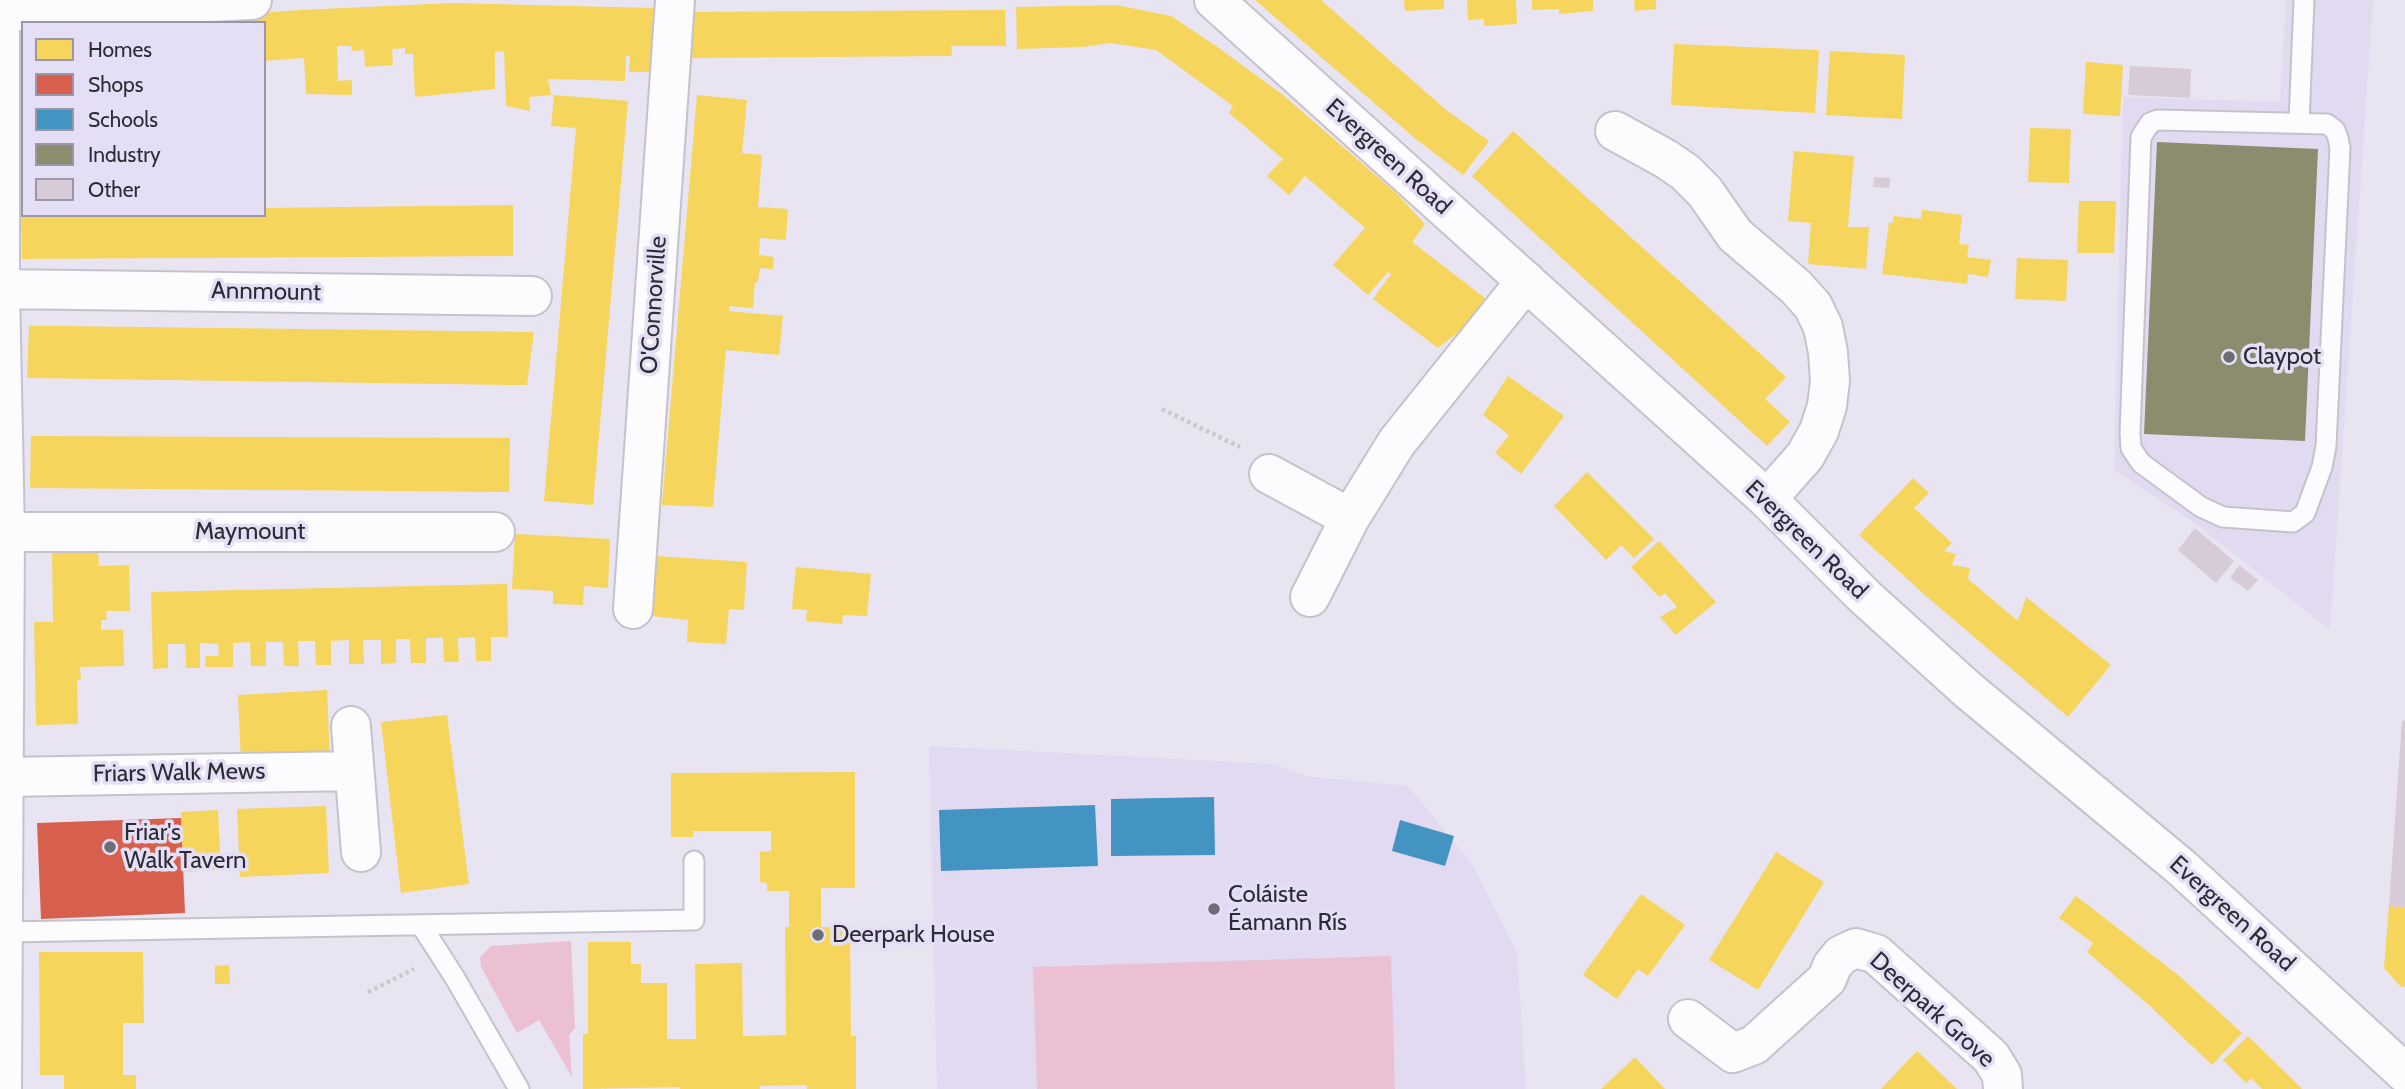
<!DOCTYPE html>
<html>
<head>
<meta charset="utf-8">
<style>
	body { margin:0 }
	#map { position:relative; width:2405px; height:1089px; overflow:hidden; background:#e8e4f1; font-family:Cabin,sans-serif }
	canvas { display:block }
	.legend { position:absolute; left:21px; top:21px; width:245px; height:196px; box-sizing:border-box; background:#e5dff6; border:2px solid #9b97a8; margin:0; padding:9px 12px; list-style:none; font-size:21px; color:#2d2b34 }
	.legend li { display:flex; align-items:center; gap:14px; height:35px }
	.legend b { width:35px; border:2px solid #9b97a8 }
</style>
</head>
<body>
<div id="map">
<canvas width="2405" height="1089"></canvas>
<ul class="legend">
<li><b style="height:19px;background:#f6d55c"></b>Homes</li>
<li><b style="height:19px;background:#d6604d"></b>Shops</li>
<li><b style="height:19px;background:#4393c3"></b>Schools</li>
<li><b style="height:19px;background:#8c8c6e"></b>Industry</li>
<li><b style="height:19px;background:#d7cbda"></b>Other</li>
</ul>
</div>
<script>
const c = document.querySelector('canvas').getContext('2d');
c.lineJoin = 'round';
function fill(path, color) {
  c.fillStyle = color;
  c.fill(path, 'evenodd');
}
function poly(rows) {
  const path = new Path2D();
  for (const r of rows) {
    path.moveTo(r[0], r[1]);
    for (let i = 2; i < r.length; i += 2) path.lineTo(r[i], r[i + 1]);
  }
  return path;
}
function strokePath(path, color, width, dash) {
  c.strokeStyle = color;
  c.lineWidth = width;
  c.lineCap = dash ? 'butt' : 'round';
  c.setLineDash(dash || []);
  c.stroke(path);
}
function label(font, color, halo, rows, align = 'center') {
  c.font = font + ' Cabin,sans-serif';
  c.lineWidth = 7;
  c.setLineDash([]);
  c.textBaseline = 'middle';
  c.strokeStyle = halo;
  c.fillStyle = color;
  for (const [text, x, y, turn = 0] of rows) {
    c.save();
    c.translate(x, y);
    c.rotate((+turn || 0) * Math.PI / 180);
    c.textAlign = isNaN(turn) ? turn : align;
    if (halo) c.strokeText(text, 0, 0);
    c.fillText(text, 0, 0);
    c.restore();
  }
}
const built = poly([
	[2286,0,2373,0,2330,630,2195,523,2114,470,2123,97,2280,102],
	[929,746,1274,764,1305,776,1408,786,1472,864,1517,953,1526,1089,937,1089]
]);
const green = poly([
	[571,941,575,1028,569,1035,572,1077,539,1020,517,1033,481,967,480,957,491,946],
	[1391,956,1395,1089,1037,1089,1033,967]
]);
const homes = poly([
	[1255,0,1321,0,1445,109,1489,141,1463,175,1417,140],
	[1404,0,1444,0,1444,9,1405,11],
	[1467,0,1516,0,1517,24,1484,26,1484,19,1468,20],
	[1532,0,1593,0,1593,11,1559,14,1559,9,1532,10],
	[1634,0,1656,0,1656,9,1635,11],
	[452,3,654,8,650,72,629,72,630,56,626,56,625,81,548,79,551,95,529,97,530,111,506,106,504,51,495,52,495,89,415,97,413,54,405,54,405,48,392,49,393,65,365,67,364,50,352,51,351,46,337,46,338,81,352,80,352,95,306,94,304,58,264,61,264,23,149,23,148,21,301,10],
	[1116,5,1171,16,1216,46,1283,95,1396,193,1425,224,1412,242,1485,298,1466,326,1438,348,1373,299,1391,274,1388,272,1368,295,1333,265,1365,228,1305,176,1289,195,1267,176,1283,159,1229,113,1233,106,1156,50,1111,43,1082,47,1017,49,1016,7],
	[1005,10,1006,46,951,46,952,56,691,58,691,12],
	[1674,44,1819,50,1815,113,1671,105],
	[1830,51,1905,55,1902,119,1826,115],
	[2086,62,2123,65,2120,116,2083,114],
	[554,95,628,101,593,505,544,501,576,128,551,126],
	[697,95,747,100,742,153,762,155,758,207,788,209,786,240,760,238,759,255,774,257,773,269,760,268,758,282,755,282,753,308,729,306,729,311,783,316,779,355,726,350,713,507,662,505],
	[2030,128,2071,129,2069,183,2028,182],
	[1513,131,1786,377,1765,399,1790,422,1767,446,1472,176],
	[1794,151,1854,156,1848,227,1869,227,1866,269,1808,264,1811,223,1788,221],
	[2079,201,2116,201,2114,253,2077,253],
	[513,205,513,256,22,259,21,215,264,215,264,208],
	[1922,210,1962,215,1959,244,1969,245,1967,257,1991,260,1988,277,1968,274,1967,284,1882,274,1889,222,1893,223,1894,216,1921,219],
	[2017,258,2068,260,2066,301,2015,299],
	[29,326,62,326,534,332,527,385,514,385,27,378],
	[1508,376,1564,416,1521,474,1495,453,1509,435,1483,415],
	[31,436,510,438,509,492,30,488],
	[1587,472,1654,539,1634,558,1621,545,1606,560,1554,506],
	[1913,478,1929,493,1914,508,1952,543,1944,551,1956,554,1952,565,1970,568,1968,579,2018,621,2026,597,2111,665,2068,717,1926,596,1859,535],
	[515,534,610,539,608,588,584,586,583,605,553,604,553,591,512,589],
	[1659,541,1716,602,1676,635,1660,617,1677,607,1665,593,1659,597,1631,567],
	[52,551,98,551,99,566,129,565,130,611,106,611,107,620,101,620,101,630,123,630,124,666,80,667,81,680,77,680,78,724,36,725,34,622,53,622],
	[656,556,747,562,744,610,729,609,726,644,687,642,688,620,652,616],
	[796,567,871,574,867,616,843,615,842,624,806,621,807,610,792,609],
	[507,584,508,637,491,637,491,661,476,661,475,637,458,638,459,662,444,662,443,638,426,638,426,663,411,663,410,639,396,639,396,663,381,664,381,640,363,640,364,664,349,664,349,640,331,641,331,665,316,665,315,641,298,641,299,666,284,666,283,642,266,642,266,666,251,666,250,642,233,643,233,667,205,667,206,656,219,656,218,644,200,643,200,668,186,668,185,644,168,644,168,668,153,669,151,592],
	[327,690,330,758,241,761,238,695],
	[447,715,469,884,401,893,381,722],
	[855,772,855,888,821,888,821,927,850,928,851,1036,856,1036,856,1089,807,1089,807,1085,760,1086,760,1089,680,1089,680,1087,583,1089,583,1034,588,1034,588,942,631,942,631,964,641,964,641,983,667,983,667,1039,696,1039,695,964,742,963,743,1036,786,1035,785,927,789,927,789,891,767,891,767,883,760,882,760,852,771,851,771,831,693,831,693,837,671,837,671,773],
	[326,806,329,873,240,877,237,809],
	[218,810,221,870,183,872,181,812],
	[1776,852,1824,882,1758,990,1709,960],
	[1641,894,1685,925,1648,976,1638,969,1617,999,1583,975],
	[2076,896,2178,975,2242,1033,2212,1065,2150,1006,2087,952,2093,943,2059,918],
	[2389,906,2405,907,2405,987,2400,986,2384,968],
	[39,952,143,952,144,1023,123,1023,123,1075,136,1075,136,1089,64,1089,64,1075,40,1075],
	[229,965,230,984,215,984,215,966],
	[2248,1036,2289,1076,2302,1089,2262,1089,2251,1078,2246,1083,2223,1060],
	[1917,1051,1957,1089,1881,1089],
	[1635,1057,1665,1089,1601,1089]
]);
const shops = poly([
	[181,818,185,913,41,919,37,823]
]);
const schools = poly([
	[1214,797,1215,855,1111,856,1111,799],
	[1095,805,1098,866,941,871,939,810],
	[1400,820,1454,836,1445,866,1392,851]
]);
const industry = poly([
	[2157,142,2318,149,2305,441,2144,434]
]);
const building = poly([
	[2130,66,2191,69,2190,98,2128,95],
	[1874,177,1890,178,1889,188,1873,187],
	[2195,528,2234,561,2216,583,2178,550],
	[2239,565,2258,580,2248,591,2230,578],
	[2402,720,2405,721,2405,907,2389,906]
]);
const path = poly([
	[1162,409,1240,447],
	[368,992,414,969]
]);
const service = poly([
	[2158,120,2327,124,2335,130,2338,138,2340,148,2326,446,2322,467,2305,513,2293,522,2223,517,2201,507,2141,463,2131,448,2130,433,2141,137,2150,123,2158,120],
	[2299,123,2304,0],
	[421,925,455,978,519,1089],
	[4,932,694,920,694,861]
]);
const minor = poly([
	[0,4,0,289,5,532,2,1089],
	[0,12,252,0],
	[1615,131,1666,159,1685,172,1705,192,1735,235,1796,287,1813,306,1823,327,1828,352,1830,381,1827,406,1819,431,1805,456,1767,499],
	[0,289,532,296],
	[1269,474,1350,518],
	[5,532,495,532],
	[1310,597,1350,518,1397,442,1526,281],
	[633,609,675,0],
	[351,726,361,852],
	[5,777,354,771],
	[1688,1019,1733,1053,1754,1045,1827,979,1832,966,1841,955,1856,948,1876,954,1991,1057,2002,1075,2003,1089]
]);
const secondary = poly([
	[1214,0,1767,499,1865,597,1968,690,2182,868,2405,1073]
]);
const markers = [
	[2229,357,7,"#6e6c76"],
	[110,847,7,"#6e6c76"],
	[1214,909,7,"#6e6c76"],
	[818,935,7,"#6e6c76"]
];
const streetNames = [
	["Evergreen Road",1388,157,42],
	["Annmount",266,292,1],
	["O'Connorville",654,305,-86],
	["Maymount",250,532],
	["Evergreen Road",1806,540,44],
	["Friars Walk Mews",179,773,-1],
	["Evergreen Road",2232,914,42],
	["Deerpark Grove",1932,1010,42]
];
const poiNames = [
	["Claypot",2243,357],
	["Friar's",124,833],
	["Walk Tavern",124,861],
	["Coláiste",1228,895],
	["Éamann Rís",1228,923],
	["Deerpark House",832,935]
];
fill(built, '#e1daf0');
fill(green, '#ebc0d3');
fill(homes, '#f6d55c');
fill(shops, '#d6604d');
fill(schools, '#4393c3');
fill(industry, '#8c8c6e');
fill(building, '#d7cbda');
strokePath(service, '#c5c2cc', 23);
strokePath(minor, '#c5c2cc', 42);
strokePath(secondary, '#c5c2cc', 42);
strokePath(path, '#c9c8cd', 4.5, [3.5, 3.5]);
strokePath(service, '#fcfbfd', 19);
strokePath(minor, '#fcfbfd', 38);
strokePath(secondary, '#fcfbfd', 38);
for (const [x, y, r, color] of markers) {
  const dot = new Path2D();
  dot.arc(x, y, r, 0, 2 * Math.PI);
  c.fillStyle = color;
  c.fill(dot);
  strokePath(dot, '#e5dff6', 2.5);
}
label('24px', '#2d2b34', '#e5dff6', streetNames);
label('24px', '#2d2b34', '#e5dff6', poiNames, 'left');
</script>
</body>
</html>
